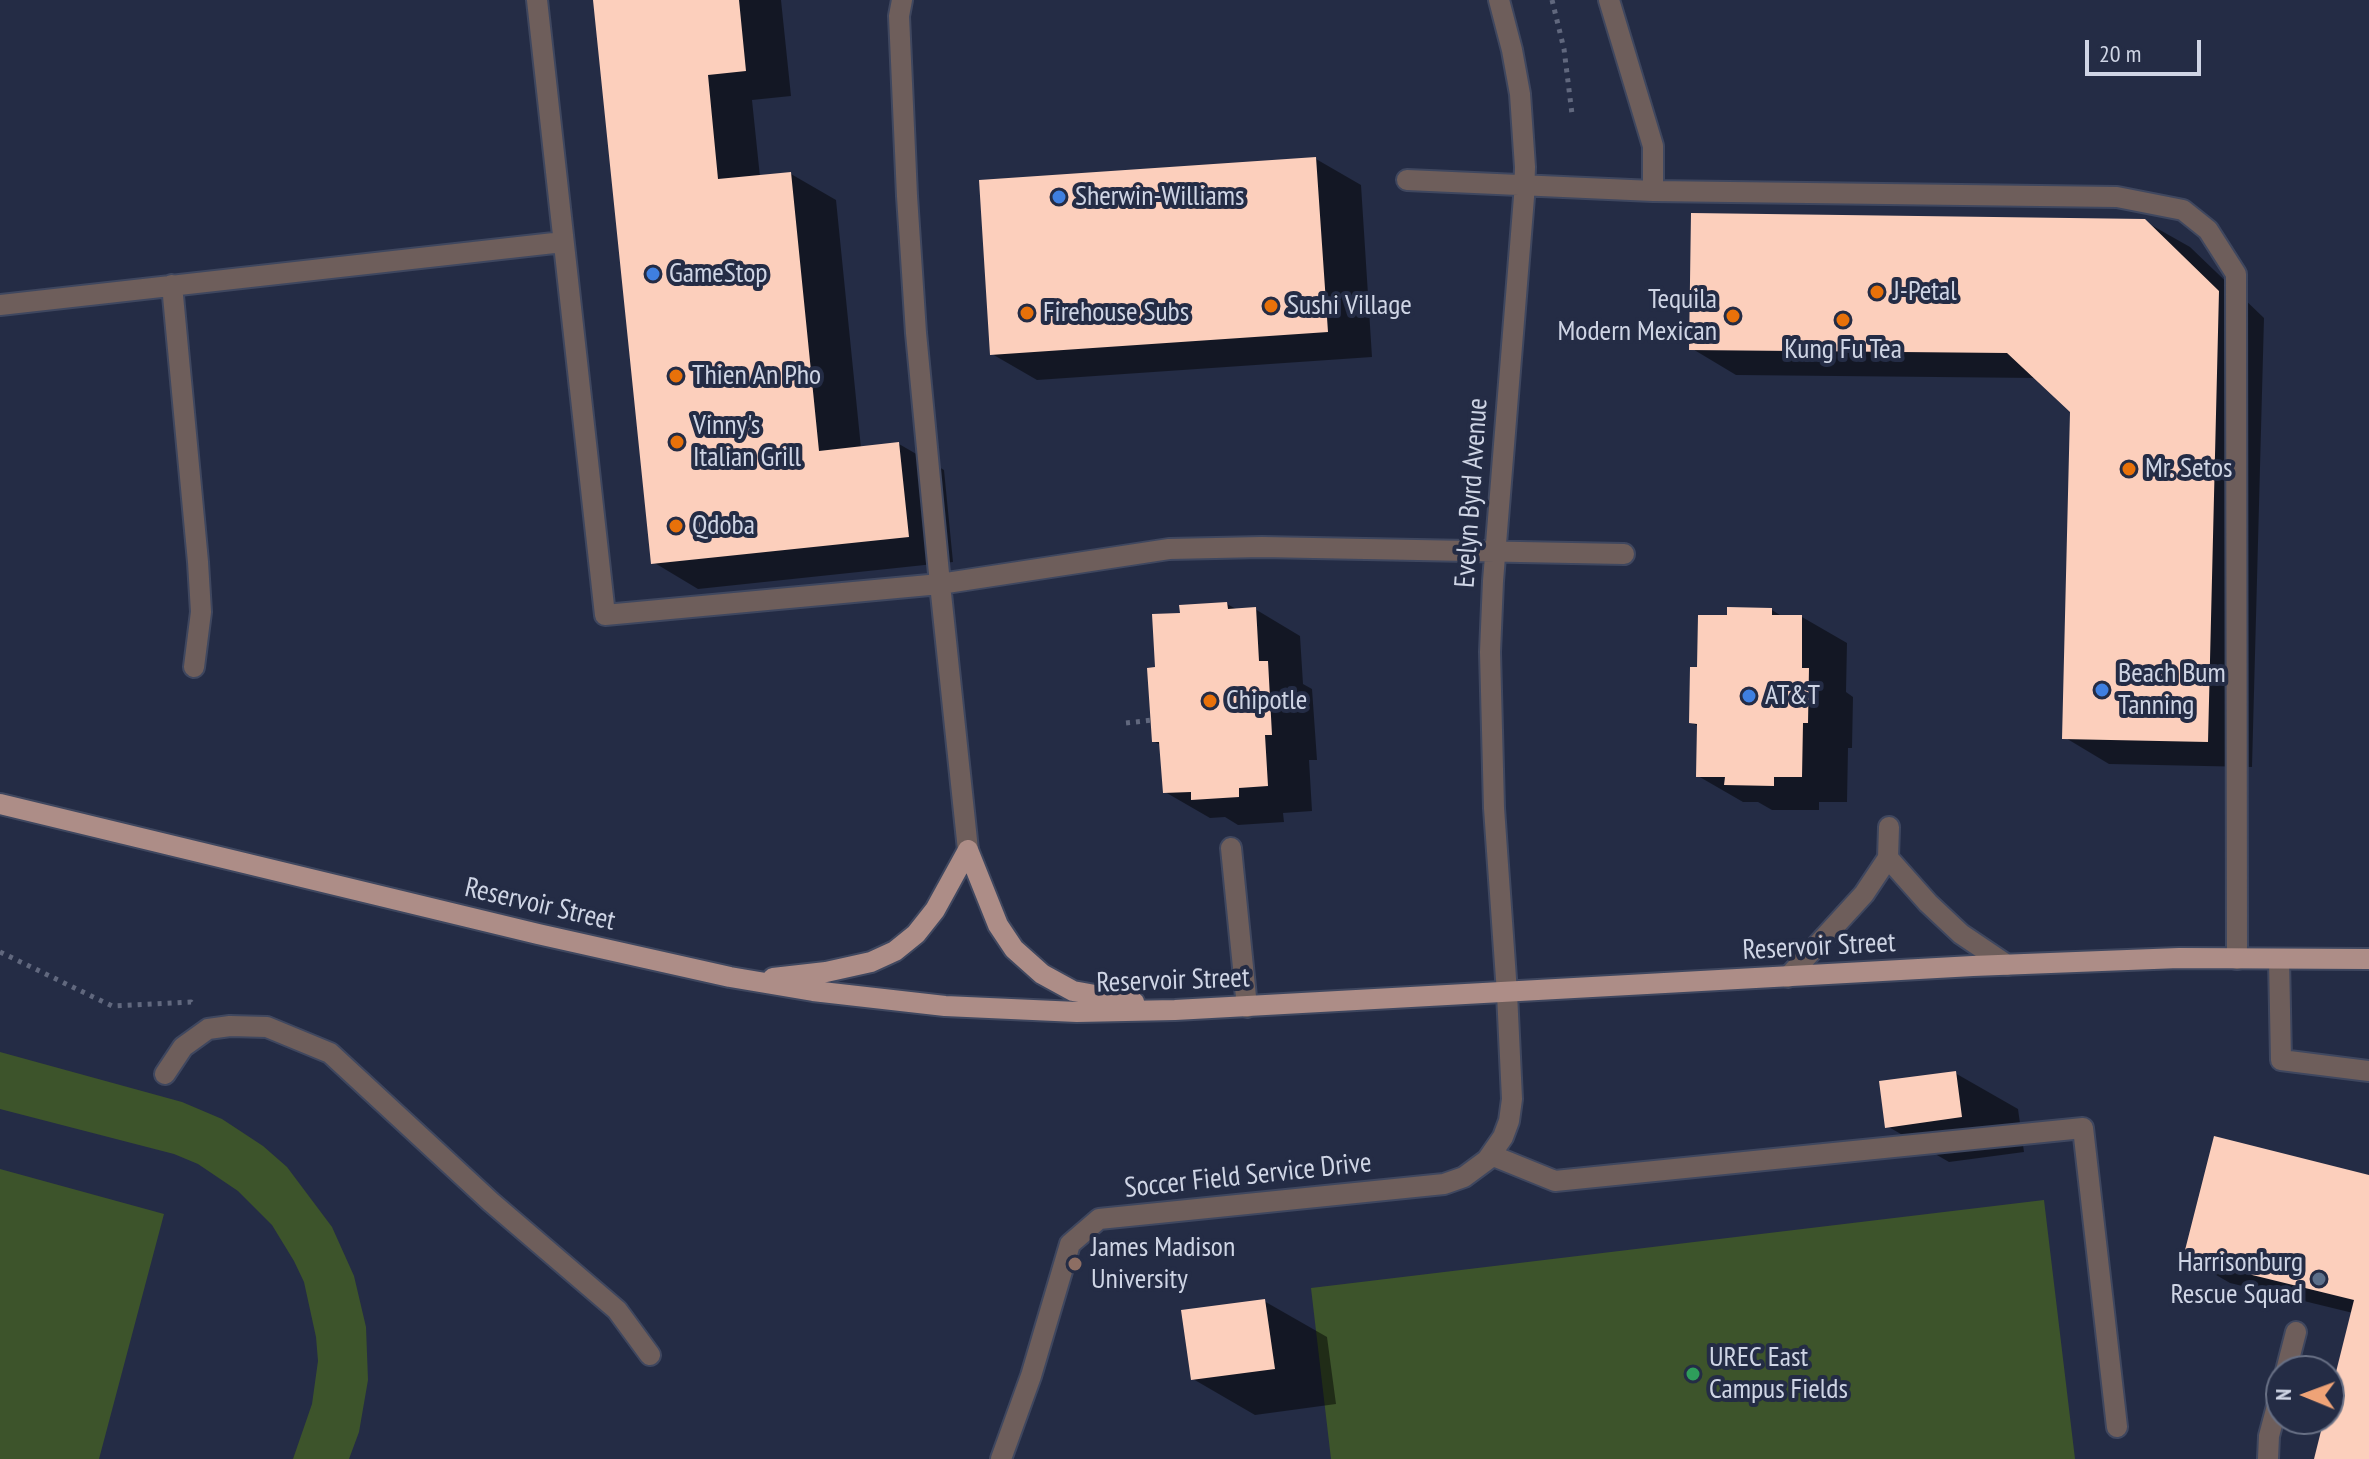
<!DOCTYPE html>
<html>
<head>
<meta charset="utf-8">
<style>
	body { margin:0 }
	#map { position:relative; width:2369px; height:1459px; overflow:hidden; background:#242c45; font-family:"PT Sans Narrow",sans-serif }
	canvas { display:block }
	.north { position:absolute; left:2265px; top:1355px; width:80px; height:80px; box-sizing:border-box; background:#242c45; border:2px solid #687085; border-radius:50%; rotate:271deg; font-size:22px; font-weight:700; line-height:32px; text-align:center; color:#cfd5e5 }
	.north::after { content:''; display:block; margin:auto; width:28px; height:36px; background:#efa377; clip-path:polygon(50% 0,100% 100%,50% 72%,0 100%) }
	.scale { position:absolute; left:2085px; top:40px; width:116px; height:36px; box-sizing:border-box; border:4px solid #cfd5e5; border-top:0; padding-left:10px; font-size:24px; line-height:28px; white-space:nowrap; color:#cfd5e5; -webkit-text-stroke:6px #242c45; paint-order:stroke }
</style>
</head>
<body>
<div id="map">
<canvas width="2369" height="1459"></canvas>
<div class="north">N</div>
<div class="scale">20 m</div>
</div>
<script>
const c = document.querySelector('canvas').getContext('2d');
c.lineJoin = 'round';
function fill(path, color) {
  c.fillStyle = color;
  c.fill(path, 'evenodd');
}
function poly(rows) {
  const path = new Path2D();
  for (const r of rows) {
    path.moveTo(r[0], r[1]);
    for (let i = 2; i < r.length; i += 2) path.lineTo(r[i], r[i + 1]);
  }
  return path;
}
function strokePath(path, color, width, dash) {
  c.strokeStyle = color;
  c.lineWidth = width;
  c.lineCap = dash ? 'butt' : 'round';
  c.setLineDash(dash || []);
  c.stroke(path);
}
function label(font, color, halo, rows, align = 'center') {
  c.font = font + ' "PT Sans Narrow",sans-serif';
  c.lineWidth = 8;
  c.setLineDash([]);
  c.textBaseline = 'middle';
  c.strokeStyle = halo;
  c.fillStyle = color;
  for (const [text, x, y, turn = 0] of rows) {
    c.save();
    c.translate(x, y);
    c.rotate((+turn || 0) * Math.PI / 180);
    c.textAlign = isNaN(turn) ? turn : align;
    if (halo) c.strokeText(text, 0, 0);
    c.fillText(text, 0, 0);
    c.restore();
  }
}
const green = poly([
	[0,1052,182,1102,222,1119,263,1146,287,1167,332,1227,354,1276,366,1327,368,1380,359,1432,349,1459,293,1459,312,1404,318,1361,316,1337,304,1282,294,1261,272,1225,238,1191,198,1164,174,1154,0,1109],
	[0,1169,164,1214,99,1459,0,1459],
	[2044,1200,2075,1459,1331,1459,1311,1288]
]);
const shadow = poly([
	[595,0,781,0,791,96,752,100,760,177,791,174,836,200,861,448,899,444,944,470,953,562,698,589,653,562],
	[1316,159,1361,185,1372,357,1037,380,992,354],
	[2144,221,2190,247,2264,318,2252,767,2109,764,2064,737,2072,411,2036,378,1736,375,1691,348],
	[1227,604,1238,610,1255,609,1300,636,1303,684,1312,689,1317,760,1309,760,1312,811,1283,813,1284,822,1238,825,1225,817,1210,818,1165,792,1162,746,1153,741,1157,669,1182,615],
	[1772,610,1783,617,1802,617,1847,643,1846,692,1853,697,1852,748,1848,748,1847,802,1819,802,1819,810,1772,810,1758,802,1743,802,1698,776,1699,727,1691,722,1699,669,1729,617],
	[1955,1073,2018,1109,2024,1152,1949,1162,1887,1126],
	[2369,1177,2369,1459,2316,1459,2326,1419,2329,1419,2329,1408,2353,1313,2230,1283,2185,1257],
	[1264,1301,1327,1337,1336,1404,1255,1415,1193,1379]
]);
const building = poly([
	[593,0,739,0,746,71,708,75,718,179,791,172,819,451,899,442,909,537,651,564],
	[1316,157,1328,332,990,355,979,180],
	[1691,213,2145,219,2219,291,2208,742,2062,739,2070,412,2007,353,1689,350],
	[1227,602,1228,609,1256,607,1259,661,1268,661,1272,735,1265,735,1268,786,1239,788,1239,797,1191,800,1191,792,1163,793,1159,742,1152,742,1147,668,1155,667,1152,614,1180,613,1179,605],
	[1727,607,1772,608,1772,615,1802,615,1802,668,1809,668,1808,723,1803,723,1802,777,1774,777,1774,786,1724,785,1725,777,1696,777,1697,724,1689,723,1690,667,1697,667,1698,615,1727,615],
	[1956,1071,1962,1117,1885,1128,1879,1081],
	[2214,1136,2369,1175,2369,1459,2314,1459,2324,1419,2329,1419,2329,1400,2354,1300,2183,1258],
	[1265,1299,1275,1369,1191,1380,1181,1310]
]);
const path = poly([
	[1552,0,1564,49,1572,114],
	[1126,723,1153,720],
	[0,952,112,1006,191,1002,193,1005]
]);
const minor = poly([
	[537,0,605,615,940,584,968,850],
	[902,0,899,16,907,196,916,333,940,584,1169,549,1262,547,1624,554],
	[1609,0,1653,146,1653,191],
	[1407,180,1653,191,2117,197,2183,210,2208,230,2236,274,2237,959],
	[172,285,198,562,201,612,194,667],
	[0,305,563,242],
	[1231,848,1247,1007],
	[1888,858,1928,903,1961,934,2007,965],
	[2279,959,2281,1060,2369,1071],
	[1788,977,1864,894,1888,858,1889,827],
	[165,1074,183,1047,208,1029,230,1026,267,1027,330,1053,491,1202,617,1310,650,1355],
	[1491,1155,1555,1181,2083,1128,2117,1427],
	[2286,1371,2296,1332],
	[1001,1459,1031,1376,1070,1244,1099,1219,1444,1184,1464,1177,1487,1160,1503,1137,1509,1121,1512,1099,1507,993,1494,808,1490,652,1493,581,1524,197,1525,167,1520,94,1512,50,1499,0],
	[2268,1459,2269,1436,2281,1391]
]);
const major = poly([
	[0,804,538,934,730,977,813,991,945,1006,1077,1012,1175,1010,1973,966,2179,958,2369,959],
	[968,850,998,925,1014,949,1042,974,1073,991,1134,1002],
	[773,978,826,972,871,962,895,951,916,934,935,910,968,850]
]);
const markers = [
	[1059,197,8,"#3f7fe0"],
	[653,274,8,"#3f7fe0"],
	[1877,292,8,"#e8710a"],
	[1271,306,8,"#e8710a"],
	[1027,313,8,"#e8710a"],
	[1733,316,8,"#e8710a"],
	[1843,320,8,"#e8710a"],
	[676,376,8,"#e8710a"],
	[677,442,8,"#e8710a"],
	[2129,469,8,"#e8710a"],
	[676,526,8,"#e8710a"],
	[2102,690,8,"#3f7fe0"],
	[1749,696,8,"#3f7fe0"],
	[1210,701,8,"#e8710a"],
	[1075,1264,8,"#8d6e63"],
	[2319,1279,8,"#5c6f8a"],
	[1693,1374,8,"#2e9e5b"]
];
const poiNames = [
	["Sherwin-Williams",1075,197],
	["GameStop",669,274],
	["J-Petal",1893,292],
	["Tequila",1717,300,"right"],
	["Modern Mexican",1717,332,"right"],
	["Sushi Village",1287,306],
	["Firehouse Subs",1043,313],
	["Kung Fu Tea",1843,350,"center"],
	["Thien An Pho",692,376],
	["Vinny's",693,426],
	["Italian Grill",693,458],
	["Mr. Setos",2145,469],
	["Qdoba",692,526],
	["Beach Bum",2118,674],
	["Tanning",2118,706],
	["AT&T",1765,696],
	["Chipotle",1226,701],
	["James Madison",1091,1248],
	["University",1091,1280],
	["Harrisonburg",2303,1263,"right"],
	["Rescue Squad",2303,1295,"right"],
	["UREC East",1709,1358],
	["Campus Fields",1709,1390]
];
const streetNames = [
	["Evelyn Byrd Avenue",1472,493,-86],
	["Reservoir Street",540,905,13],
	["Reservoir Street",1819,947,-3],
	["Reservoir Street",1173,981,-2],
	["Soccer Field Service Drive",1248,1176,-6]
];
fill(green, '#3d542b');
fill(shadow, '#0007');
fill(building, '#fccfbc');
strokePath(minor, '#3f475f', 24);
strokePath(major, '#3f475f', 24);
strokePath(path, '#61687e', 5, [4, 6]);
strokePath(minor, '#6e5e5b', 20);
strokePath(major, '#ad8d87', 20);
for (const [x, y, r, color] of markers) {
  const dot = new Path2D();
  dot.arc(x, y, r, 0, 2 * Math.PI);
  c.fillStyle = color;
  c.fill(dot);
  strokePath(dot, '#242c45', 3);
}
label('28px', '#cfd5e5', '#242c45', poiNames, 'left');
label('28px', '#cfd5e5', '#242c45', streetNames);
</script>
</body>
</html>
